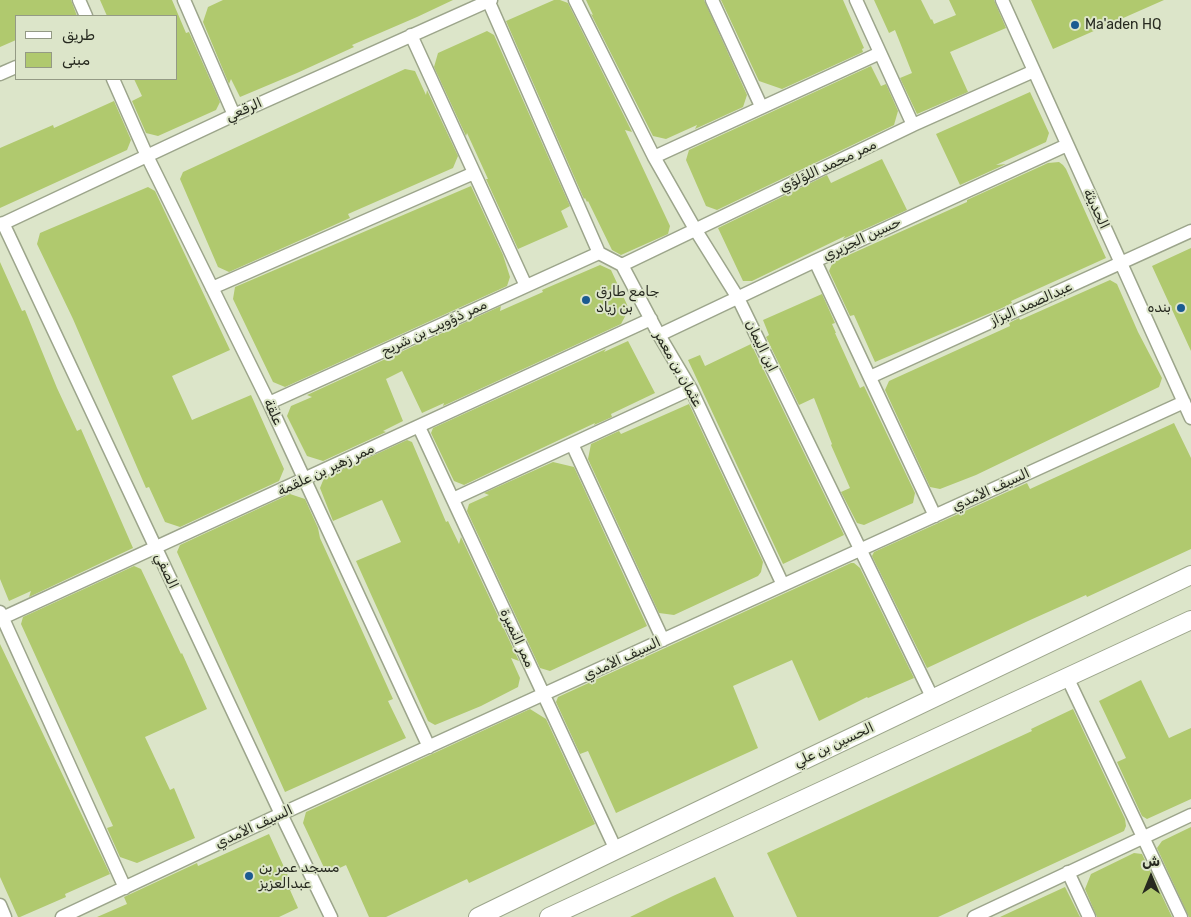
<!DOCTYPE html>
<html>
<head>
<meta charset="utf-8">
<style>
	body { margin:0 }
	#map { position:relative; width:1191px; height:917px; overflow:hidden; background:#dce5c9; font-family:Rubik,"Noto Naskh Arabic",sans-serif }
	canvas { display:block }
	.legend { position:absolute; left:15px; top:15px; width:162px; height:65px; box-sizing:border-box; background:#dce5c9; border:1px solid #949a85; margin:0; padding:6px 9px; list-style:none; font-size:15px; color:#272a20 }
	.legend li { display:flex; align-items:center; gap:10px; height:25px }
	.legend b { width:25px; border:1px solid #949a85 }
	.north { position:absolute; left:1126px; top:852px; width:50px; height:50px; -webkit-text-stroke:4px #dce5c9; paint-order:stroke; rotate:0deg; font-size:14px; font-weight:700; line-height:20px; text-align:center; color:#272a20 }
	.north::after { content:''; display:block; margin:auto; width:18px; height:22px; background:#272a20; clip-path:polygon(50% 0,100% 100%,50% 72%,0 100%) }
</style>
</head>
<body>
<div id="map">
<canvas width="1191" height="917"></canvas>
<ul class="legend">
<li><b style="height:6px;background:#fff"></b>طريق</li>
<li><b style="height:14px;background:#b0c96e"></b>مبنى</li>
</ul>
<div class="north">ش</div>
</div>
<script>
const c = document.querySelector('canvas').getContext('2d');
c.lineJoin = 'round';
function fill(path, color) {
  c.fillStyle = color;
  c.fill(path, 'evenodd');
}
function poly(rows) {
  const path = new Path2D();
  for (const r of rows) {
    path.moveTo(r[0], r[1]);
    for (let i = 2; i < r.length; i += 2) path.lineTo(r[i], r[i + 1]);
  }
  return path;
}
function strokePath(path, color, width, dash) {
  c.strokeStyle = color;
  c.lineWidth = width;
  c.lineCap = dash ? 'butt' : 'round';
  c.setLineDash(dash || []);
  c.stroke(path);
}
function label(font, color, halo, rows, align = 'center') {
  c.font = font + ' Rubik,"Noto Naskh Arabic",sans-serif';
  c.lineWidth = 4;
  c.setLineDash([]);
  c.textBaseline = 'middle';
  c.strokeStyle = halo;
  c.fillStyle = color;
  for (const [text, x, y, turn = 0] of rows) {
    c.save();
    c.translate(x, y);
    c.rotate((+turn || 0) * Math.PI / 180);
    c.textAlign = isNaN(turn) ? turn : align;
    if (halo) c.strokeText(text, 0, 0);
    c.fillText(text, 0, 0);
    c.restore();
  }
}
const building = poly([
	[0,0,71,0,77,16,16,16,16,40,0,47],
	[100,0,172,0,186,33,189,32,220,102,216,110,158,136,146,133,132,101,142,96,134,79,176,79,176,16,107,16],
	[223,0,453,0,417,17,352,45,354,47,297,73,240,97,231,79,229,84,203,22,208,7],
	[554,0,560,0,568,3,632,132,625,130,670,226,668,234,621,255,612,250,588,201,587,202,585,198,584,199,506,21],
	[586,0,704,0,747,95,743,107,695,129,697,125,666,139,653,136,591,14,593,15],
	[721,0,843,0,864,48,862,49,863,52,782,89,759,81],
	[874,0,921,0,931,20,932,19,934,24,956,15,949,0,994,0,1006,28,950,52,968,92,917,114,900,78,912,73,895,30,889,33],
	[1031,0,1164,0,1053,49],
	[487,31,494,35,570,206,561,211,568,227,518,249,486,179,488,179,467,133,466,136,434,67,438,53],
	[871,66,881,86,886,84,898,111,894,125,717,210,706,206,686,160,689,150],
	[405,69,415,71,426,95,427,90,458,156,453,168,348,214,350,218,229,272,218,267,180,179,183,172],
	[1030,92,1049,133,1046,142,996,165,1006,164,960,185,936,134],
	[114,101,131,140,127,150,0,208,0,148,53,125,54,128],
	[882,159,907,210,843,239,845,236,752,281,743,281,718,228,827,175,831,183],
	[1059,162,1063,165,1066,169,1106,258,1011,301,1012,303,1002,308,875,362,854,315,850,316,829,271,833,262,967,202,967,200,1048,163],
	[471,186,503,255,510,277,507,286,285,387,273,382,233,299,235,287],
	[148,187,155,191,230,350,172,376,192,420,251,395,284,469,279,481,180,527,165,522,149,487,146,488,73,319,37,244,40,233],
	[1191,248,1191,351,1152,266],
	[0,262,22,311,25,310,57,388,77,431,81,429,133,548,29,597,31,591,9,601,0,579],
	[600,265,611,270,629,309,621,324,443,406,444,403,422,413,402,371,386,379,403,421,383,431,386,432,323,461,307,456,287,416,291,406,312,397,307,395,501,306,500,311,543,292,542,290],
	[1110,280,1117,284,1138,332,1162,378,1159,387,976,475,940,489,930,487,885,390,889,381,1010,326,1009,323,1019,318,1020,320],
	[822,294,835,323,832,324,836,333,835,333,860,388,864,386,915,493,913,503,864,525,857,523,841,492,850,488,831,445,832,444,814,398,799,405,766,337,769,335,763,320],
	[628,341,655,393,611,414,612,417,594,425,595,423,464,485,454,481,431,433,433,428,606,349,604,352],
	[751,344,844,535,783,564,688,360,700,355,705,366],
	[689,404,763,562,761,572,758,576,674,615,659,613,588,459,591,444,619,431,621,434],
	[1174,423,1191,458,1191,549,1087,597,1086,595,1028,621,927,668,872,556,874,552,1027,483,1030,489],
	[407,440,412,442,446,522,448,521,459,544,461,537,519,661,511,658,520,678,518,687,481,706,435,725,428,721,356,561,401,542,382,500,333,521,320,488,324,478],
	[553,462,574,467,647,626,550,671,540,668,467,511,469,504,489,495,484,493],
	[290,494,305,499,318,528,320,538,393,699,388,701,406,738,285,792,177,552,180,545],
	[851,563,854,563,860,568,914,678,868,698,867,697,819,721,792,660,733,686,758,748,616,813,588,751,580,754,556,702,558,697],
	[134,566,141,569,181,654,182,653,207,709,145,737,170,790,174,788,195,838,137,863,120,857,107,828,113,826,21,624,23,617],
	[0,644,110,874,65,894,66,897,20,917,18,917,0,877],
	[1141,680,1169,738,1191,728,1191,799,1147,819,1142,816,1117,762,1126,758,1099,701],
	[530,709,546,719,595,824,469,883,467,879,386,917,369,917,346,865,327,874,303,823,306,812],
	[1073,709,1125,819,1126,826,1124,831,938,917,797,917,767,853,1032,731,1031,729],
	[1191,827,1191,917,1189,917,1157,848,1162,841],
	[269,834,294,889,290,890,298,908,279,917,97,917,127,904,124,897,197,863,198,866],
	[1134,853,1142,854,1172,917,1097,917,1085,889,1091,874],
	[715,877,734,917,630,917,673,896],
	[1065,887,1080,917,1000,917,1028,904]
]);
const street = poly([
	[79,0,86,16],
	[184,0,234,115],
	[488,0,599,253,622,265,659,335,691,389,783,585],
	[575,0,654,157,695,229,738,298,933,699],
	[712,0,761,106],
	[856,0,913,125],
	[1002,0,1191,418],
	[411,35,526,286],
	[0,74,16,67],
	[113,79,147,156,269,403,429,747],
	[654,157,880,53],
	[3,223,281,814,331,917],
	[0,225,234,115,491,0],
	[815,261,935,516],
	[622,265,913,125,1034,71],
	[212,288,474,173],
	[659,335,815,261,1067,145],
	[870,377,1191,231],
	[269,403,599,253],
	[419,427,616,850],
	[572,444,663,640],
	[453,499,691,389],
	[0,612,125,888],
	[0,619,651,319],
	[1067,677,1181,917],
	[1068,872,1089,917],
	[0,905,5,917],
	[62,917,281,814,1184,402],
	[974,917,1191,815]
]);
const secondary = poly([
	[478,917,616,850,1191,575],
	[549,917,1191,620]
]);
const markers = [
	[1075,25,5,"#1b5b91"],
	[586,300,5,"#1b5b91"],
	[1181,308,5,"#1b5b91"],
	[249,876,5,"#1b5b91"]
];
const poiNames = [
	["Ma'aden HQ",1085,25],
	["جامع طارق",596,292],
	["بن زياد",596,308],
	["بنده",1171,308,"right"],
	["مسجد عمر بن",259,868],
	["عبدالعزيز",259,884]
];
const streetNames = [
	["الرقعي",244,110,-24],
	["ممر محمد اللؤلؤي",828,166,-25],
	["الحديثة",1096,209,65],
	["حسين الجزيري",862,239,-25],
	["عبدالصمد البزاز",1031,304,-24],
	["ممر ذؤويب بن شريح",434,328,-25],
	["ابن اليمان",761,346,64],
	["عثمان بن معمر",678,369,61],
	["علقة",273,412,65],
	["ممر زهير بن علقمة",326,470,-25],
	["السيف الأمدي",991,490,-25],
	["الصفي",166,571,65],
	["ممر النميرة",517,638,65],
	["السيف الأمدي",622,659,-25],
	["الحسين بن علي",834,745,-25],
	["السيف الأمدي",254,827,-25]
];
fill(building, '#b0c96e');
strokePath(street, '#9ca58b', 15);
strokePath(secondary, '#9ca58b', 20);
strokePath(street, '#fff', 12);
strokePath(secondary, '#fff', 18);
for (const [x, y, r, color] of markers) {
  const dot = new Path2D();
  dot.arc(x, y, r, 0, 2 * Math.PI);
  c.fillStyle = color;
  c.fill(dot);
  strokePath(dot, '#dce5c9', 2);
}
label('14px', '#272a20', '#dce5c9', poiNames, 'left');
label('14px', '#272a20', '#dce5c9', streetNames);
</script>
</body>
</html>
